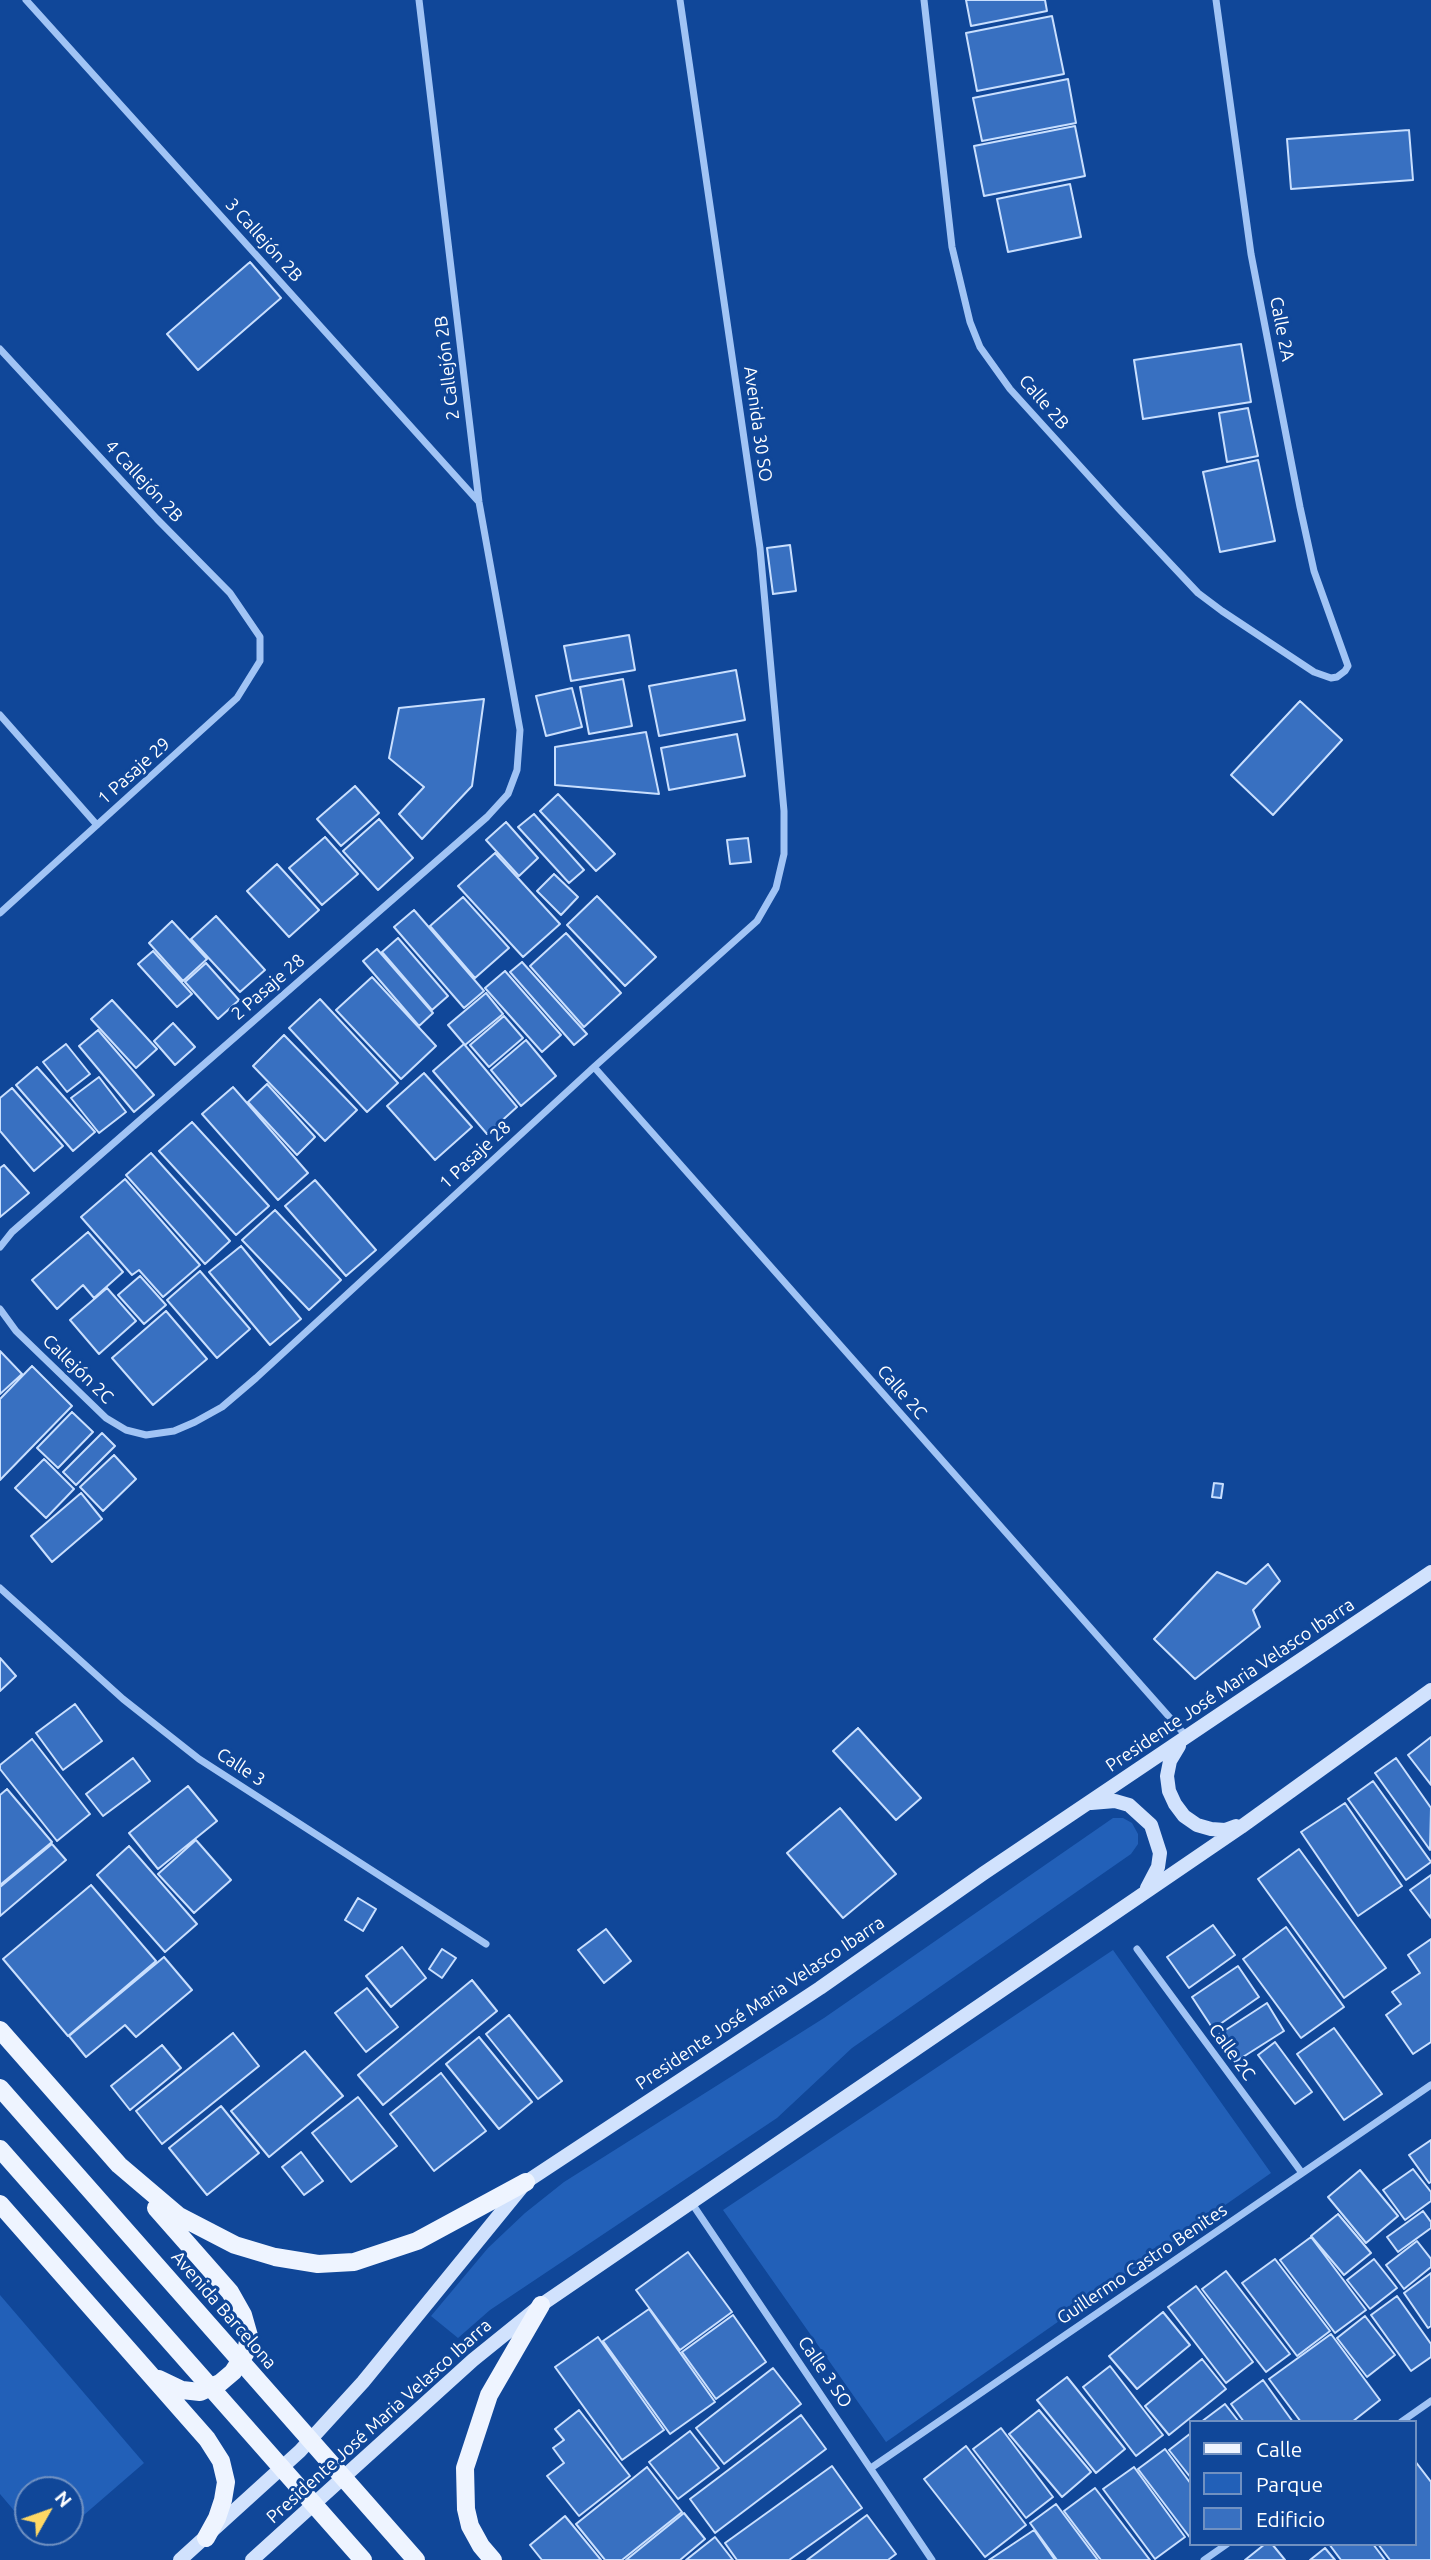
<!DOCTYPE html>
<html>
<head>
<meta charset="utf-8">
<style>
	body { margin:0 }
	#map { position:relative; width:1431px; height:2560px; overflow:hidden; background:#104799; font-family:Ubuntu,sans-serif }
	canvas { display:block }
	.legend { position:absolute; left:1189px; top:2420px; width:228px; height:126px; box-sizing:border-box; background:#104799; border:2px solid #7091c2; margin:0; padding:9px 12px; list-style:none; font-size:21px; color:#fff }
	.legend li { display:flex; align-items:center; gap:14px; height:35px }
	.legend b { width:35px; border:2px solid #7091c2 }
	.north { position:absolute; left:14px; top:2476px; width:70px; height:70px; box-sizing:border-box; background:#104799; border:2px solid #7091c2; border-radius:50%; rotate:50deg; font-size:19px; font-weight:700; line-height:28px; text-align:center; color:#fff }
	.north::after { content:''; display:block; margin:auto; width:24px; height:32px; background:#ffd864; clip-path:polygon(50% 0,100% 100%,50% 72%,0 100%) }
</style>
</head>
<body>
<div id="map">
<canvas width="1431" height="2560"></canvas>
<ul class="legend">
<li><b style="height:9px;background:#eef4ff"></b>Calle</li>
<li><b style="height:19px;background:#2260b8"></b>Parque</li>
<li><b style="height:19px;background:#3870c1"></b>Edificio</li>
</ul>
<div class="north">N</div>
</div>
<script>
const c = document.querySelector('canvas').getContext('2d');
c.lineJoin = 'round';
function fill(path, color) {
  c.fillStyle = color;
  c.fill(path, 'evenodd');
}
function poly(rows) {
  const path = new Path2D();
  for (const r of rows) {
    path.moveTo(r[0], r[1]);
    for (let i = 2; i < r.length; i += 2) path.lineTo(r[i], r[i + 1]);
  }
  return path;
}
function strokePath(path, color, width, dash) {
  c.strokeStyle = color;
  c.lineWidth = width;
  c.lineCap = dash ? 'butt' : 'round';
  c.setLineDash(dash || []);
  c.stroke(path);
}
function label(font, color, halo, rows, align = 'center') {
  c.font = font + ' Ubuntu,sans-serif';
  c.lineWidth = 6;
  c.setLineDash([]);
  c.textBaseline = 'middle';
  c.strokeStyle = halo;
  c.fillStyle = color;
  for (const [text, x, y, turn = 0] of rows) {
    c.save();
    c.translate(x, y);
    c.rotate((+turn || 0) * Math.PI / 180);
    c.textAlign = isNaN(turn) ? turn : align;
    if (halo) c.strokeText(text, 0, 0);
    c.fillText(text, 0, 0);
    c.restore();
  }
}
const green = poly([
	[1113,1818,1123,1818,1132,1823,1138,1834,1138,1844,1131,1854,852,2048,777,2118,490,2310,458,2338,431,2316,488,2248,525,2213,564,2182,824,2018],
	[1113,1950,1271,2173,886,2442,723,2210],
	[0,2295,144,2463,70,2527,70,2490,28,2490,28,2527,0,2494]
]);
const building = poly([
	[966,0,1045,0,1047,11,971,26,966,0],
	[1052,16,1064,74,977,91,966,33,1052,16],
	[1068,79,1076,123,982,141,973,98,1068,79],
	[1075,126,1085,176,984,196,974,146,1075,126],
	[1409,130,1413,180,1291,189,1287,139,1409,130],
	[1070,184,1081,237,1008,252,997,199,1070,184],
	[250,262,281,298,198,370,167,334,250,262],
	[1241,344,1251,402,1143,419,1134,360,1241,344],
	[1248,408,1258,456,1227,462,1219,413,1248,408],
	[1258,460,1275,541,1220,552,1203,472,1258,460],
	[790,545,796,591,773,594,767,548,790,545],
	[629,635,635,670,571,681,564,646,629,635],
	[736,670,745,720,659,736,649,686,736,670],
	[623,679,632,726,589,734,580,687,623,679],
	[572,688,582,727,546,736,536,696,572,688],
	[484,699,472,786,422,839,399,814,424,787,389,758,399,708,484,699],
	[1300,701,1342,740,1273,815,1231,775,1300,701],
	[646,732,659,794,555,785,555,747,646,732],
	[737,734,745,776,669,790,661,748,737,734],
	[355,786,379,813,341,846,317,819,355,786],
	[558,794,615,854,596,871,540,811,558,794],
	[534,814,584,870,569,883,518,827,534,814],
	[379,819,413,858,378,890,343,851,379,819],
	[506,822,538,858,519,876,486,840,506,822],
	[325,837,358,874,322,905,289,868,325,837],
	[748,838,751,862,730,864,727,840,748,838],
	[495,853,560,924,523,957,458,886,495,853],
	[277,864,319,910,289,937,247,891,277,864],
	[554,874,578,897,561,915,537,891,554,874],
	[597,896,656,957,625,986,567,925,597,896],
	[463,897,509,948,475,978,430,926,463,897],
	[414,910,484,991,464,1008,394,927,414,910],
	[216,916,265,970,240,992,191,939,216,916],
	[172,921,207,959,183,981,149,943,172,921],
	[566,933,621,993,584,1027,530,966,566,933],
	[398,938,448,996,432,1010,382,952,398,938],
	[377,949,433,1013,419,1026,363,961,377,949],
	[153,951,192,994,177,1007,138,964,153,951],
	[522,962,587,1034,574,1045,510,972,522,962],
	[206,963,239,1000,218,1019,185,982,206,963],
	[505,971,561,1035,542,1052,485,988,505,971],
	[372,977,436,1046,401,1079,336,1010,372,977],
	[486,993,503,1014,465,1045,448,1025,486,993],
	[320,999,398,1083,367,1112,289,1028,320,999],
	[112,1000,157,1049,136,1068,91,1019,112,1000],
	[504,1016,523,1038,489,1067,470,1045,504,1016],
	[173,1023,195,1047,175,1065,154,1041,173,1023],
	[98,1030,154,1095,134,1112,79,1046,98,1030],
	[284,1035,357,1110,325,1141,253,1066,284,1035],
	[526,1040,556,1076,521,1106,491,1070,526,1040],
	[66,1044,90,1074,67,1092,43,1062,66,1044],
	[464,1044,517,1107,487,1134,433,1071,464,1044],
	[37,1067,95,1132,73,1151,16,1085,37,1067],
	[424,1073,472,1127,435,1160,387,1106,424,1073],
	[99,1077,126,1112,99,1133,71,1098,99,1077],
	[267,1084,315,1137,297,1155,248,1102,267,1084],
	[233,1087,308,1173,278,1200,202,1114,233,1087],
	[12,1088,63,1146,34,1171,0,1131,0,1098,12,1088],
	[192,1122,269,1206,236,1235,159,1151,192,1122],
	[151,1153,230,1241,205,1264,126,1175,151,1153],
	[4,1165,29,1193,0,1217,0,1168,4,1165],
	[125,1179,200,1265,163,1297,139,1270,132,1275,81,1217,125,1179],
	[315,1180,376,1250,346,1276,285,1206,315,1180],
	[275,1210,341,1280,309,1310,242,1240,275,1210],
	[88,1232,123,1272,94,1298,83,1285,57,1309,32,1280,88,1232],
	[241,1246,301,1319,270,1345,209,1272,241,1246],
	[200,1271,250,1329,217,1358,167,1300,200,1271],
	[140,1276,166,1305,144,1324,118,1295,140,1276],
	[107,1288,136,1321,99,1354,70,1320,107,1288],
	[166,1311,207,1359,153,1405,112,1358,166,1311],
	[0,1351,22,1374,0,1394,0,1351],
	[32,1366,72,1406,0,1480,0,1399,32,1366],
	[72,1412,93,1432,58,1468,37,1448,72,1412],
	[102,1433,115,1446,76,1485,63,1472,102,1433],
	[114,1455,136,1479,103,1511,80,1487,114,1455],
	[44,1459,74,1489,46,1518,15,1488,44,1459],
	[1214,1483,1223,1484,1221,1498,1212,1497,1214,1483],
	[81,1493,102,1519,52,1562,31,1536,81,1493],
	[1268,1564,1280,1581,1253,1610,1260,1627,1195,1679,1154,1639,1217,1572,1246,1584,1268,1564],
	[0,1658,16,1676,0,1691,0,1658],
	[75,1704,102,1741,63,1770,36,1733,75,1704],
	[858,1728,921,1798,896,1820,833,1751,858,1728],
	[1431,1737,1431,1785,1408,1755,1431,1737],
	[32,1739,90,1814,57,1841,0,1769,0,1765,32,1739],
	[133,1758,150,1781,103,1816,86,1794,133,1758],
	[1396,1758,1431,1808,1430,1850,1375,1773,1396,1758],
	[1373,1781,1431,1862,1406,1880,1348,1799,1373,1781],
	[188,1786,217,1821,158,1869,129,1833,188,1786],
	[7,1789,52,1842,0,1885,0,1795,7,1789],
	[1345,1803,1402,1886,1358,1916,1301,1832,1345,1803],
	[840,1808,896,1874,843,1918,787,1853,840,1808],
	[196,1840,231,1880,194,1913,158,1874,196,1840],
	[52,1844,66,1860,0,1916,0,1887,52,1844],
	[129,1846,197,1924,165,1952,97,1875,129,1846],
	[1299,1849,1386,1968,1344,1998,1258,1879,1299,1849],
	[1431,1875,1431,1918,1410,1890,1431,1875],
	[91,1885,156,1961,68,2036,3,1959,91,1885],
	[358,1898,376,1909,363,1931,345,1920,358,1898],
	[1213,1925,1235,1955,1189,1988,1167,1957,1213,1925],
	[1286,1927,1344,2007,1301,2038,1243,1959,1286,1927],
	[606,1929,631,1961,604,1983,578,1950,606,1929],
	[1431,1939,1431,2042,1413,2054,1386,2015,1401,2004,1392,1992,1420,1973,1408,1955,1431,1939],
	[402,1947,426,1978,391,2007,366,1976,402,1947],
	[442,1949,456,1958,442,1978,429,1969,442,1949],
	[164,1957,192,1990,136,2037,125,2025,86,2057,69,2036,164,1957],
	[1238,1966,1259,1997,1213,2029,1192,1997,1238,1966],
	[472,1980,497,2011,383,2105,358,2075,472,1980],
	[367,1988,398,2027,366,2052,335,2013,367,1988],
	[1267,2003,1284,2031,1235,2062,1218,2035,1267,2003],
	[509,2015,562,2081,538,2099,486,2034,509,2015],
	[1334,2028,1382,2094,1344,2120,1297,2054,1334,2028],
	[233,2033,259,2066,162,2144,136,2111,233,2033],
	[479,2037,532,2102,499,2129,446,2064,479,2037],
	[1275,2042,1312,2092,1295,2104,1258,2055,1275,2042],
	[162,2045,181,2068,130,2110,111,2086,162,2045],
	[305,2051,343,2096,269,2157,231,2111,305,2051],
	[441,2073,486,2131,434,2171,390,2114,441,2073],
	[358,2097,397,2146,351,2182,312,2133,358,2097],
	[221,2106,259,2153,207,2195,169,2148,221,2106],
	[1431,2140,1431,2182,1429,2183,1409,2155,1431,2140],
	[301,2152,323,2181,304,2195,282,2167,301,2152],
	[1413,2169,1431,2192,1431,2201,1405,2220,1383,2190,1413,2169],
	[1360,2170,1398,2216,1366,2243,1328,2197,1360,2170],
	[1423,2211,1431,2222,1431,2228,1398,2252,1387,2237,1423,2211],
	[1338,2214,1371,2253,1344,2275,1311,2236,1338,2214],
	[1311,2237,1366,2310,1335,2333,1280,2260,1311,2237],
	[1417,2241,1431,2259,1431,2267,1404,2289,1386,2265,1417,2241],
	[688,2252,732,2312,680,2350,636,2290,688,2252],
	[1275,2259,1330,2331,1297,2356,1242,2283,1275,2259],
	[1374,2259,1397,2288,1370,2309,1347,2280,1374,2259],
	[1226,2271,1290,2354,1266,2372,1202,2289,1226,2271],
	[1431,2273,1431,2326,1428,2328,1404,2293,1431,2273],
	[1196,2286,1253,2362,1226,2383,1168,2307,1196,2286],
	[1397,2296,1431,2344,1431,2357,1411,2371,1371,2315,1397,2296],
	[649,2309,715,2402,670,2434,603,2341,649,2309],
	[1163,2312,1190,2345,1137,2389,1109,2356,1163,2312],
	[733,2315,766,2362,716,2399,682,2352,733,2315],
	[1365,2316,1395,2355,1367,2377,1337,2338,1365,2316],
	[1331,2334,1380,2400,1352,2422,1301,2422,1269,2379,1331,2334],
	[598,2337,664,2430,622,2460,555,2367,598,2337],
	[1202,2359,1226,2389,1169,2435,1145,2406,1202,2359],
	[1110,2366,1163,2435,1136,2456,1083,2387,1110,2366],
	[773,2368,801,2404,724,2464,696,2428,773,2368],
	[1067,2377,1125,2449,1096,2473,1037,2400,1067,2377],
	[1263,2380,1293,2422,1244,2422,1231,2404,1263,2380],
	[1225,2404,1239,2422,1201,2422,1225,2404],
	[579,2410,630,2476,579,2516,547,2476,564,2463,553,2448,564,2440,555,2429,579,2410],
	[1039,2410,1091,2472,1062,2497,1009,2434,1039,2410],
	[801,2415,826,2449,715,2533,690,2499,801,2415],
	[1001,2428,1053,2497,1026,2518,973,2449,1001,2428],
	[690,2431,719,2468,678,2499,649,2462,690,2431],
	[1191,2433,1191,2478,1169,2450,1191,2433],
	[966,2446,1026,2525,985,2557,924,2479,966,2446],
	[1165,2449,1191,2484,1191,2539,1138,2469,1165,2449],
	[1415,2461,1431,2482,1431,2560,1390,2560,1378,2544,1415,2544,1415,2461],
	[832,2466,862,2508,789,2560,737,2560,725,2543,832,2466],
	[647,2467,682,2512,622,2560,605,2560,576,2524,647,2467],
	[1134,2467,1185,2537,1155,2559,1103,2489,1134,2467],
	[1095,2488,1150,2560,1101,2560,1064,2511,1095,2488],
	[1056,2504,1098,2560,1057,2560,1030,2523,1056,2504],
	[684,2513,705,2539,680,2560,626,2560,684,2513],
	[867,2515,896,2554,888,2560,807,2560,867,2515],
	[565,2516,601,2560,542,2560,530,2545,565,2516],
	[1034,2530,1055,2560,989,2560,1034,2530],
	[715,2537,733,2560,686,2560,715,2537],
	[1265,2544,1272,2544,1285,2560,1245,2560,1265,2544],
	[1329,2544,1373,2544,1385,2560,1341,2560,1329,2544],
	[1325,2548,1335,2560,1310,2560,1325,2548]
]);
const street = poly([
	[26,0,478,501],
	[924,0,952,247,970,322,980,347,1010,389,1118,508,1198,593,1222,611,1314,672,1331,678,1337,677,1345,671,1348,666,1314,571,1300,507,1251,254,1216,0],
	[0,349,157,519,230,593,260,637,260,661,237,698,0,913],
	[0,715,97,825],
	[594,1067,1187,1737],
	[0,1247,12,1232,487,817,508,794,517,770,520,730,479,502,419,0],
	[0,1309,16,1331,106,1418,126,1430,146,1435,174,1431,195,1422,222,1407,256,1378,594,1067,757,921,776,888,784,854,784,811,760,548,680,0],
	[0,1588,123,1699,199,1759,486,1944],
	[1137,1949,1302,2173],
	[691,2202,932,2560],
	[1401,2422,1431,2401],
	[871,2468,1431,2085],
	[1204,2560,1227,2544]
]);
const secondary = poly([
	[1179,1746,1170,1761,1167,1776,1169,1791,1175,1804,1184,1816,1197,1825,1211,1829,1225,1830,1236,1826],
	[1091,1803,1115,1801,1129,1805,1151,1825,1160,1853,1158,1867,1147,1888],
	[180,2560,300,2451,363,2382,526,2182,820,1988,984,1873,1431,1572],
	[252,2560,473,2360,541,2305,1241,1827,1431,1690]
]);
const primary = poly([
	[0,2030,119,2165,179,2216,235,2245,275,2257,318,2264,354,2262,417,2241,526,2182],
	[0,2204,207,2439,221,2461,226,2482,223,2500,217,2518,206,2538],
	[156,2208,230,2292,243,2315,249,2336,246,2352,233,2372,220,2383,200,2392,182,2390,159,2379],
	[493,2560,481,2546,470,2526,466,2509,465,2468,489,2395,541,2305]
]);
const primaryBridge = poly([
	[0,2088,416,2560],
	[0,2149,363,2560]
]);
const streetNames = [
	["3 Callejón 2B",264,240,48],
	["Calle 2A",1282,329,79],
	["2 Callejón 2B",447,368,-97],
	["Calle 2B",1044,402,49],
	["Avenida 30 SO",758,424,82],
	["4 Callejón 2B",144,481,47],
	["1 Pasaje 29",134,771,-42],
	["2 Pasaje 28",268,987,-41],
	["1 Pasaje 28",475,1155,-43],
	["Callejón 2C",78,1369,44],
	["Calle 2C",902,1392,49],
	["Presidente José Maria Velasco Ibarra",1230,1685,-34],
	["Calle 3",241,1767,33],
	["Presidente José Maria Velasco Ibarra",760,2003,-34],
	["Calle 2C",1232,2052,54],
	["Guillermo Castro Benites",1142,2264,-34],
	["Avenida Barcelona",224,2310,49],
	["Calle 3 SO",825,2372,56],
	["Presidente José Maria Velasco Ibarra",379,2421,-42]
];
fill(green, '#2260b8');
fill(building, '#3870c1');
strokePath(building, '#c9dffe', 2);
strokePath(street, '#a1c4f5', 7);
strokePath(secondary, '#d1e2fd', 14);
strokePath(primary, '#eef4ff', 18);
strokePath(primaryBridge, '#eef4ff', 18);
label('18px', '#fff', '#104799', streetNames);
</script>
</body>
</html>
